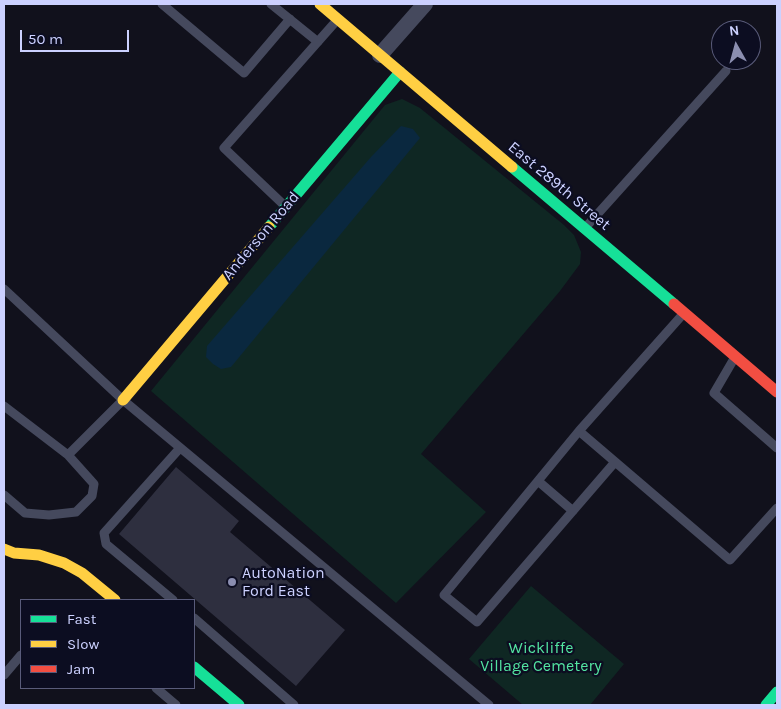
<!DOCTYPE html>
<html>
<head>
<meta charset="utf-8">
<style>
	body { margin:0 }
	#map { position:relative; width:781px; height:709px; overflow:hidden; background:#11111c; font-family:Karla,sans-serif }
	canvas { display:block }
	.frame { position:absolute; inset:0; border:5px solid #ccd1ff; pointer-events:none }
	.legend { position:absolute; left:20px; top:599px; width:175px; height:90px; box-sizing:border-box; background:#0c0d21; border:1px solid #595b7a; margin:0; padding:6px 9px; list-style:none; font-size:15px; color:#ccd1ff }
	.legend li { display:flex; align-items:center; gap:10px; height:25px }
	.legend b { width:25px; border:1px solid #595b7a }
	.north { position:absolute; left:711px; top:20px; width:50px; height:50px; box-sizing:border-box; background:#0c0d21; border:1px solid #595b7a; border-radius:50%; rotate:353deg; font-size:14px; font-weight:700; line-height:20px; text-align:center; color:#ccd1ff }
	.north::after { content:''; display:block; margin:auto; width:18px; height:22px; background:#8b8eb0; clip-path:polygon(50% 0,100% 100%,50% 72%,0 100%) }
	.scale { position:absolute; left:20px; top:30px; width:109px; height:22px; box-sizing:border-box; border:2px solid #ccd1ff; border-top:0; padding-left:6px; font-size:15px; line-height:18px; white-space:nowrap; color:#ccd1ff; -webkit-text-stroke:4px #0c0d21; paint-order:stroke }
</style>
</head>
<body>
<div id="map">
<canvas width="781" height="709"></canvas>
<div class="frame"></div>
<ul class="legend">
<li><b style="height:6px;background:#16e098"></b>Fast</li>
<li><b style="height:6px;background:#ffcf43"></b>Slow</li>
<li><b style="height:6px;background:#f24e42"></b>Jam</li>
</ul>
<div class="north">N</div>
<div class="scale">50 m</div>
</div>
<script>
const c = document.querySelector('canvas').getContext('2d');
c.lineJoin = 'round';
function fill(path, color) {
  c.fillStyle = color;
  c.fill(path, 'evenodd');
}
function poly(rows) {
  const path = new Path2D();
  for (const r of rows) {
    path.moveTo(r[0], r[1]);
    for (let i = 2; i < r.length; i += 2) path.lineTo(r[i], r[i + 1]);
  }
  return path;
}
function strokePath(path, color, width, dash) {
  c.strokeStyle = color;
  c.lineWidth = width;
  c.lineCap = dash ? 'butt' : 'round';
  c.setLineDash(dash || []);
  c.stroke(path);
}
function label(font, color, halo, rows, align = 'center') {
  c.font = font + ' Karla,sans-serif';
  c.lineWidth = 4.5;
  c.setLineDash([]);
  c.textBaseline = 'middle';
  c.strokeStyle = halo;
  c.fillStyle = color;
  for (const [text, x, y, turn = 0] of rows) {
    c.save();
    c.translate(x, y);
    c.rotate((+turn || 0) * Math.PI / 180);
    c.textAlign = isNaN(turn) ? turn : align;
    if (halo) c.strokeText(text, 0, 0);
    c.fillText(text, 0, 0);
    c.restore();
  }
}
const green = poly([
	[402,99,420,108,564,225,574,235,581,252,580,264,560,291,421,454,486,512,396,603,151,391,385,105],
	[531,586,624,664,590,705,523,705,469,659]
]);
const water = poly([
	[401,126,413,129,420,138,231,367,221,369,213,364,206,357,207,346,371,157]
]);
const building = poly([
	[176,467,239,521,230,532,345,630,296,686,119,534]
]);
const lane = poly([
	[162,4,244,73,290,19],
	[271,4,318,42],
	[286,207,224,148,338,19],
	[585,228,726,71],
	[4,289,123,400,489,705],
	[684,313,579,431,730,560,777,508],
	[735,357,714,393,777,448],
	[4,406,68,455,94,484,92,496,76,512,49,515,25,513,4,495],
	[579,431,444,595,477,622,615,462],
	[68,455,123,400],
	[538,481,573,511],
	[173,600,106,544,104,533,180,448],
	[194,618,294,705],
	[4,675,21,655],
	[156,688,176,705]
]);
const street = poly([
	[380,55,425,4]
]);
const fast = poly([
	[512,167,674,304],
	[269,227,400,72],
	[194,667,239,705],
	[766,705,777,692]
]);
const slow = poly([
	[320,4,512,167],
	[123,400,269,227],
	[4,549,14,553,39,555,64,563,82,573,115,600]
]);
const jam = poly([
	[674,304,777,392]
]);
const markers = [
	[232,582,5,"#8b8eb0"]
];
const streetNames = [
	["East 289th Street",559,186,40],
	["Anderson Road",261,236,-50]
];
const poiNames = [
	["AutoNation",242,573],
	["Ford East",242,591]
];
const parkNames = [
	["Wickliffe",541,648],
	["Village Cemetery",541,666]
];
fill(green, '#0f2723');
fill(water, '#0a283f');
fill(building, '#2e2f3f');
strokePath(lane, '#45495d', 9);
strokePath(street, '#45495d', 16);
strokePath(fast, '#16e098', 11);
strokePath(slow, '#ffcf43', 11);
strokePath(jam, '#f24e42', 11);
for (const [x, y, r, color] of markers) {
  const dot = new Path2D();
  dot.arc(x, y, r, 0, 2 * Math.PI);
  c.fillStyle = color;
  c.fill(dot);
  strokePath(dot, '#0c0d21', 2);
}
label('16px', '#ccd1ff', '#0c0d21', streetNames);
label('16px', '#ccd1ff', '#0c0d21', poiNames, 'left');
label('16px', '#53e4a1', '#0c0d21', parkNames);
</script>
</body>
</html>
